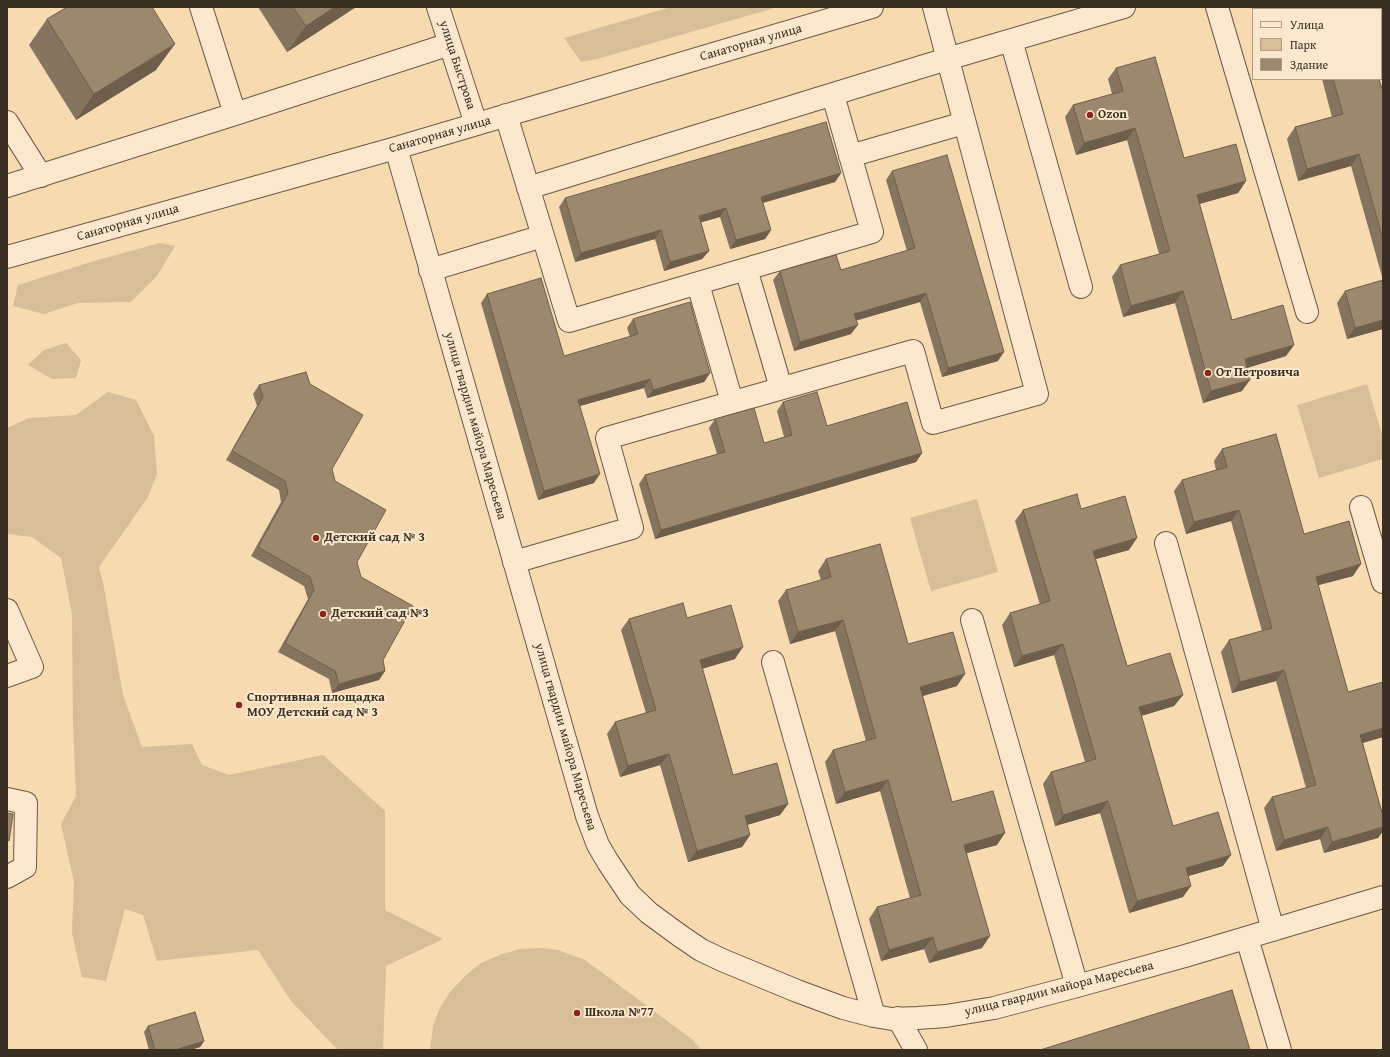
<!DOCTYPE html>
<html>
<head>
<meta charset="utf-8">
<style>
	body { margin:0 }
	#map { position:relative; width:1390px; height:1057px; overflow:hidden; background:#f7dab0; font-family:"Gentium Book Plus",serif }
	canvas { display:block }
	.frame { position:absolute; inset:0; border:8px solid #3a2f24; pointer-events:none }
	.legend { position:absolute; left:1252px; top:8px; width:130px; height:72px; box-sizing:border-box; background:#fae7cc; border:1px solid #ad9d89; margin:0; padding:5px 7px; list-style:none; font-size:12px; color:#3a2f24 }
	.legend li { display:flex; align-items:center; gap:8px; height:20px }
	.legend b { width:20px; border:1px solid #ad9d89 }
</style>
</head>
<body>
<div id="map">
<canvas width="1390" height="1057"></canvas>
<div class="frame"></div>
<ul class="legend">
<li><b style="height:5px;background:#fae7cc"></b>Улица</li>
<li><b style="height:11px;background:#d7bd98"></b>Парк</li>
<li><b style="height:11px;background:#9c886d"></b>Здание</li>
</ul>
</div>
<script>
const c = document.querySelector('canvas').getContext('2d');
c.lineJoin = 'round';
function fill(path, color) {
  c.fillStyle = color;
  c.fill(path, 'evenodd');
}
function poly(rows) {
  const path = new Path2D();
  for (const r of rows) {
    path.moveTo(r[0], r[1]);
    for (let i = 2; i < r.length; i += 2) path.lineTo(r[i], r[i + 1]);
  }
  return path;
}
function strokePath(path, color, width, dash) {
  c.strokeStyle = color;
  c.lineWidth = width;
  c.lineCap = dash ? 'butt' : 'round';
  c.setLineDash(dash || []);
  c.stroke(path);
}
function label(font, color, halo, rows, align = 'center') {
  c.font = font + ' "Gentium Book Plus",serif';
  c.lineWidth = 4;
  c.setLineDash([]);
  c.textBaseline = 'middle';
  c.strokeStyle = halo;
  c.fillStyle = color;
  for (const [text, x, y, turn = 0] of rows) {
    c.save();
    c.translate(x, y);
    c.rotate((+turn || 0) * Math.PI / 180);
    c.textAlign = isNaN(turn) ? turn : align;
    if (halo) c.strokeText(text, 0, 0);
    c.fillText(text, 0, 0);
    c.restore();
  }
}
const green = poly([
	[671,7,778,7,597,59,581,62,564,38],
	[160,243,175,246,157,276,131,302,78,303,44,314,13,306,18,285,94,261],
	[66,343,81,360,76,378,52,379,28,365,44,350],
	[1367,384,1383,438,1383,459,1319,478,1297,405],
	[108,392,136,400,154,436,157,474,148,497,99,567,103,582,123,695,142,747,192,744,202,765,229,775,323,755,385,811,385,910,443,939,386,966,383,1050,338,1050,291,1001,258,950,157,961,143,915,125,909,106,981,82,977,72,933,74,882,61,824,76,796,73,722,72,614,61,558,32,537,7,534,7,428,29,418,76,415],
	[977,499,998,572,931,591,910,518],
	[541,948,558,950,585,960,693,1040,701,1050,430,1050,433,1026,440,1008,450,992,465,976,481,963,502,954,521,949]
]);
const minor = poly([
	[201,7,235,114,450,44],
	[438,7,476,124],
	[1217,7,1307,312],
	[1011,40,1081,287],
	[506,115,569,321,872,232,833,95],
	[7,122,41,176],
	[396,148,587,816,598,845,608,862,630,895,649,913,679,935,701,950,722,960,797,991,843,1008,874,1016,892,1019,918,1018,946,1016,994,1008,1077,986,1185,956,1383,897],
	[850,156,964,123],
	[7,186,235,114],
	[528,188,947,59,1124,7],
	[7,257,396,148,872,7],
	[746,269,781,388],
	[430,270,543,236],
	[698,284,732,402],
	[1361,507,1383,582],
	[1166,543,1273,930],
	[514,562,632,528,607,438,913,351,933,423,1037,394,934,7],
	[7,610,32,667,7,676],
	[972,620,1077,986],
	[773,662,874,1016],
	[7,799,26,803,25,867,7,877],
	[1247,938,1280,1050],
	[898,1018,916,1050]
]);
const wall = poly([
	[258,7,356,7,287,52],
	[47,19,156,70,76,120,29,45],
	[1116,68,1184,158,1246,181,1238,193,1199,204,1232,320,1294,345,1286,356,1247,368,1242,391,1203,403,1175,303,1123,317,1112,277,1120,265,1159,254,1127,140,1076,155,1065,117,1073,105,1112,94,1108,79],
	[1322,79,1379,79,1383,92,1383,329,1347,339,1337,303,1345,291,1383,280,1351,166,1298,181,1287,139,1295,127,1332,117],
	[892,171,998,361,942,377,920,302,856,320,851,334,794,351,773,280,780,271,841,270,907,251,886,180],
	[841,173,835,182,763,203,771,230,765,239,730,249,720,217,701,222,709,251,702,259,664,271,655,239,575,262,559,207,565,198],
	[487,294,564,356,630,337,627,328,633,319,710,373,704,382,647,398,644,388,580,406,594,483,538,500,481,303],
	[259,385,332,469,385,671,379,680,332,693,329,679,278,652,308,599,304,586,251,556,281,502,279,490,226,460,257,406,253,394],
	[783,402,827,426,922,453,916,462,655,539,639,484,645,475,717,454,709,428,715,419,764,443,784,437,777,411],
	[1222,449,1304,534,1353,576,1318,585,1348,692,1383,682,1383,737,1363,743,1383,816,1383,831,1378,838,1324,853,1320,839,1276,851,1264,808,1272,797,1306,788,1276,681,1232,693,1221,652,1229,640,1262,631,1231,521,1186,534,1174,491,1182,480,1216,470,1214,461],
	[1081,509,1129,550,1096,559,1127,666,1183,695,1174,706,1141,716,1173,826,1223,866,1188,876,1183,897,1129,913,1100,813,1055,826,1043,784,1051,772,1085,762,1054,655,1014,667,1002,625,1010,613,1040,605,1015,521,1023,510],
	[826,559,908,644,957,686,923,696,952,802,997,845,967,853,982,948,929,963,924,949,881,961,869,919,877,907,910,898,880,791,836,804,825,762,833,750,866,741,835,631,790,644,778,601,786,590,821,580,818,571],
	[687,618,735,659,702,668,733,775,788,804,780,815,747,825,750,835,742,847,688,862,660,765,620,777,607,734,615,722,646,713,621,630,629,619],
	[148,1026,204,1041,200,1047,190,1050,149,1050,144,1032]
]);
const shadedWall = poly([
	[335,7,356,7,287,52,306,26],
	[175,44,156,70,76,120,94,94],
	[1381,60,1383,60,1383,69,1381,70],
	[1135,128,1127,140,1076,155,1084,143],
	[1359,154,1351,166,1298,181,1307,169],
	[841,173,835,182,755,205,761,197],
	[1246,181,1238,193,1189,207,1197,195],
	[726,208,720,217,692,225,699,216],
	[661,230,655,239,575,262,581,253],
	[771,230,765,239,730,249,736,240],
	[709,251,702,259,664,271,670,262],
	[1183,291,1175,303,1123,317,1131,306],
	[926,293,920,302,848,323,854,314],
	[1383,320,1383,329,1347,339,1355,328],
	[858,325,851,334,794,351,800,342],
	[1294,345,1286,356,1237,371,1245,359],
	[1004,352,998,361,942,377,948,368],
	[710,373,704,382,647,398,653,390],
	[650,379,644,388,572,408,578,400],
	[1250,380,1242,391,1203,403,1211,391],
	[922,453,916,462,655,539,661,530],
	[600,474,594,483,538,500,544,491],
	[1239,510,1231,521,1186,534,1194,522],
	[1137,538,1129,550,1085,562,1093,551],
	[1361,564,1353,576,1308,588,1316,577],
	[843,620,835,631,790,644,798,632],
	[1063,644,1054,655,1014,667,1022,656],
	[743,647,735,659,692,672,700,660],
	[1284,670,1276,681,1232,693,1240,682],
	[385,671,379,680,332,693,339,684],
	[965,674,957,686,912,699,920,687],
	[1183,695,1174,706,1131,719,1139,707],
	[1383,728,1383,737,1352,746,1360,735],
	[669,754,660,765,620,777,628,766],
	[888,780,880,791,836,804,845,792],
	[1108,801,1100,813,1055,826,1063,815],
	[788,804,780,815,737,828,745,816],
	[1328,827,1320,839,1276,851,1284,840],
	[1383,827,1383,831,1378,838,1324,853,1332,842],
	[1005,833,997,845,956,856,964,845],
	[750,835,742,847,688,862,697,851],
	[1231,855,1223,866,1178,879,1186,868],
	[1191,886,1183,897,1129,913,1137,901],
	[990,936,982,948,929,963,937,952],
	[933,937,924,949,881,961,889,950],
	[204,1041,200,1047,190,1050,175,1050]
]);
const building = poly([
	[67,7,152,7,175,44,94,94,47,19,67,7],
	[293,7,335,7,306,26,293,7],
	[1320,7,1361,7,1362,9,1313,9,1320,7],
	[1381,13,1383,13,1383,60,1381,60,1381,13],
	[1155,57,1184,158,1236,144,1246,181,1197,195,1232,320,1283,305,1294,345,1245,359,1250,380,1211,391,1183,291,1131,306,1120,265,1170,251,1135,128,1084,143,1073,105,1123,91,1116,68,1155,57],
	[1333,79,1379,79,1383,92,1383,240,1359,154,1307,169,1295,127,1343,114,1333,79],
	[826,122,841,173,761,197,771,230,736,240,726,208,699,216,709,251,670,262,661,230,581,253,565,198,826,122],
	[947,155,1004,352,948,368,926,293,854,314,858,325,800,342,780,271,836,255,841,270,915,248,892,171,947,155],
	[541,278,564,356,638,334,633,319,690,302,710,373,653,390,650,379,578,400,600,474,544,491,487,294,541,278],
	[1383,280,1383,320,1355,328,1345,291,1383,280],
	[306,372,310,384,363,415,332,469,335,481,386,510,357,562,361,577,413,606,383,660,385,671,339,684,335,671,285,643,314,590,310,577,258,547,288,493,285,481,232,451,263,397,259,385,306,372],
	[817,392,827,426,907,402,922,453,661,530,645,475,725,452,715,419,754,408,764,443,792,435,783,402,817,392],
	[1276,434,1304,534,1349,521,1361,564,1316,577,1348,692,1383,682,1383,728,1360,735,1383,816,1383,827,1332,842,1328,827,1284,840,1272,797,1316,785,1284,670,1240,682,1229,640,1272,628,1239,510,1194,522,1182,480,1227,467,1222,449,1276,434],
	[1077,494,1081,509,1125,496,1137,538,1093,551,1127,666,1170,653,1183,695,1139,707,1173,826,1218,812,1231,855,1186,868,1191,886,1137,901,1108,801,1063,815,1051,772,1096,759,1063,644,1022,656,1010,613,1050,601,1023,510,1077,494],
	[880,544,908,644,953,632,965,674,920,687,952,802,993,791,1005,833,964,845,990,936,937,952,933,937,889,950,877,907,921,895,888,780,845,792,833,750,876,738,843,620,798,632,786,590,831,577,826,559,880,544],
	[683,603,687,618,731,605,743,647,700,660,733,775,777,763,788,804,745,816,750,835,697,851,669,754,628,766,615,722,656,710,629,619,683,603],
	[7,813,13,814,9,841,7,840,7,813],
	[1232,990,1250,1050,1040,1050,1232,990],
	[195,1012,204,1041,175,1050,155,1050,148,1026,195,1012]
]);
const markers = [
	[1090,115,4,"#8f2418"],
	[1208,373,4,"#8f2418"],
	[316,538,4,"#8f2418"],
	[323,614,4,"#8f2418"],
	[239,705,4,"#8f2418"],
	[577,1013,4,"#8f2418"]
];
const streetNames = [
	["Санаторная улица",751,43,-16],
	["улица Быстрова",457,65,72],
	["Санаторная улица",440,135,-16],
	["Санаторная улица",128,223,-16],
	["улица гвардии майора Маресьева",475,426,74],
	["улица гвардии майора Маресьева",565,737,74],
	["улица гвардии майора Маресьева",1059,989,-14]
];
const poiNames = [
	["Ozon",1098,115],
	["От Петровича",1216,373],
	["Детский сад № 3",324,538],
	["Детский сад №3",331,614],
	["Спортивная площадка",247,698],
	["МОУ Детский сад № 3",247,713],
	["Школа №77",585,1013]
];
fill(green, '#d7bd98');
strokePath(minor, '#695a47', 24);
strokePath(minor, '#fae7cc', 22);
fill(wall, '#86755e');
fill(shadedWall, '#6d5f4c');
fill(building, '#9c886d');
strokePath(building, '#6d5f4c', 1);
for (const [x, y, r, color] of markers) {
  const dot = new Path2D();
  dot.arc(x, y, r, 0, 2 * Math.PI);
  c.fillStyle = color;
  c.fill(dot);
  strokePath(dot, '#fae7cc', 1.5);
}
label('13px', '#3a2f24', '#fae7cc', streetNames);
label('bold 13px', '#3a2f24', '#fae7cc', poiNames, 'left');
</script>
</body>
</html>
